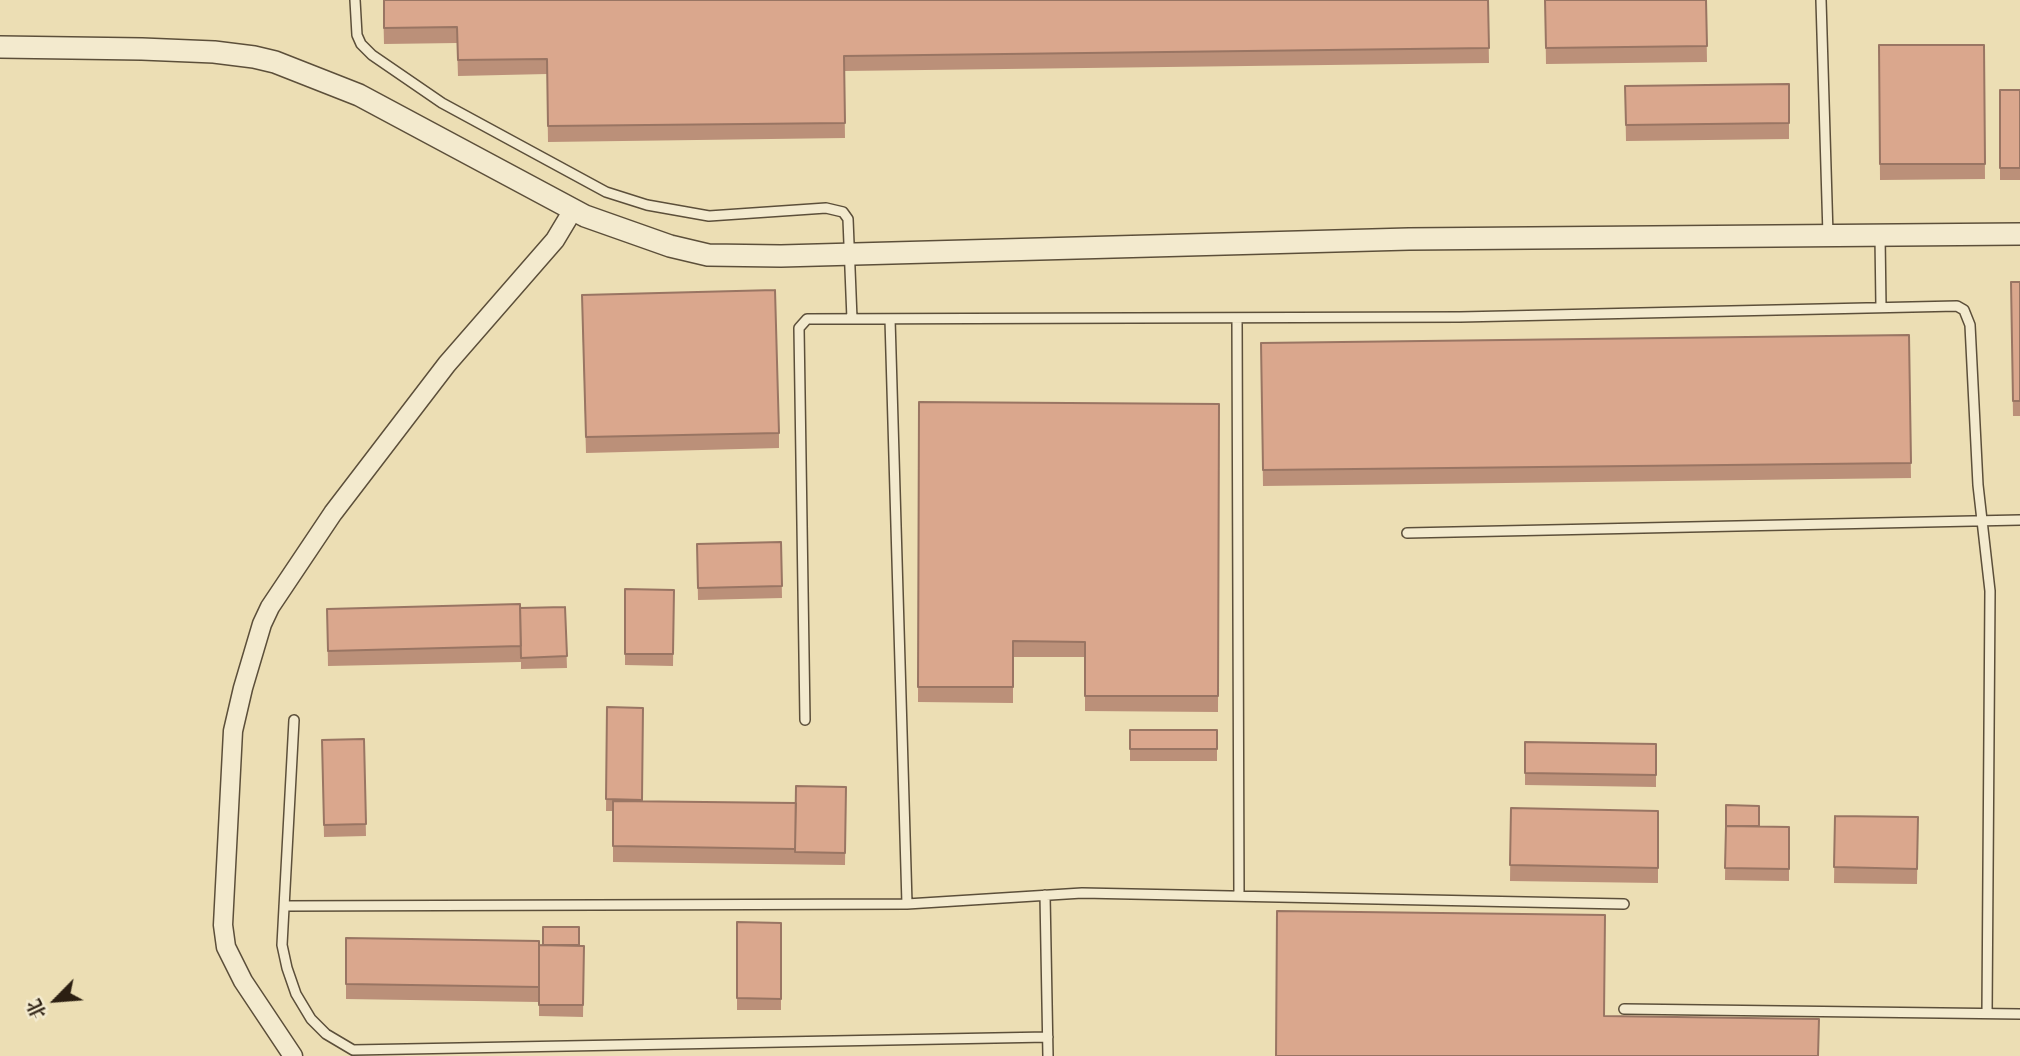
<!DOCTYPE html>
<html>
<head>
<meta charset="utf-8">
<style>
	body { margin:0 }
	#map { position:relative; width:2020px; height:1056px; overflow:hidden; background:#ecdeb4; font-family:Cardo,"Noto Serif SC",serif }
	canvas { display:block }
	.north { position:absolute; left:21px; top:965px; width:70px; height:70px; -webkit-text-stroke:5px #f3eace; paint-order:stroke; rotate:245deg; font-size:19px; font-weight:700; line-height:28px; text-align:center; color:#2c1f12 }
	.north::after { content:''; display:block; margin:auto; width:24px; height:32px; background:#2c1f12; clip-path:polygon(50% 0,100% 100%,50% 72%,0 100%) }
</style>
</head>
<body>
<div id="map">
<canvas width="2020" height="1056"></canvas>
<div class="north">北</div>
</div>
<script>
const c = document.querySelector('canvas').getContext('2d');
c.lineJoin = 'round';
function poly(rows) {
  const path = new Path2D();
  for (const r of rows) {
    path.moveTo(r[0], r[1]);
    for (let i = 2; i < r.length; i += 2) path.lineTo(r[i], r[i + 1]);
  }
  return path;
}
function strokePath(path, color, width, dash) {
  c.strokeStyle = color;
  c.lineWidth = width;
  c.lineCap = dash ? 'butt' : 'round';
  c.setLineDash(dash || []);
  c.stroke(path);
}
function fill(path, color) {
  c.fillStyle = color;
  c.fill(path, 'evenodd');
}
const service = poly([
	[355,0,357,35,361,44,372,55,442,103,606,192,647,205,709,216,826,208,843,212,848,219,852,319],
	[1821,0,1828,235],
	[1880,236,1881,307],
	[1237,318,1239,896],
	[890,319,907,904],
	[1407,533,2020,520],
	[294,720,282,945,287,968,296,994,311,1019,326,1034,353,1050,1048,1037],
	[805,720,799,328,807,319,1460,317,1957,306,1964,310,1970,325,1978,485,1990,591,1987,1013],
	[1045,895,1048,1056],
	[284,906,907,904,1082,893,1624,904],
	[1624,1009,2020,1014]
]);
const minor = poly([
	[293,1056,243,981,226,947,223,925,233,731,243,688,262,624,270,607,333,513,447,364,555,240,573,210]
]);
const tertiary = poly([
	[0,47,142,49,214,52,254,57,275,62,359,95,585,216,670,246,708,255,781,256,1409,239,2020,234]
]);
const wall = poly([
	[383,0,1488,0,1489,63,844,71,845,138,548,142,547,74,458,76,457,43,384,44],
	[1545,0,1706,0,1707,62,1546,64],
	[1879,45,1984,45,1985,179,1880,180],
	[1789,84,1789,139,1626,141,1625,86],
	[2000,90,2020,90,2020,180,2000,180],
	[2011,282,2020,282,2020,416,2013,416],
	[582,310,779,433,779,448,586,453],
	[1909,335,1911,478,1263,486,1261,343],
	[919,402,1219,404,1218,712,1085,711,1085,657,1013,657,1013,703,918,702],
	[781,542,782,598,698,600,697,544],
	[625,589,674,590,673,666,625,665],
	[565,607,567,668,521,669,521,660,521,662,328,666,327,609],
	[607,707,643,708,642,801,796,803,846,787,845,865,613,862,613,811,606,811],
	[1130,730,1217,730,1217,761,1130,761],
	[364,739,366,836,324,837,322,740],
	[1525,742,1656,744,1656,787,1525,785],
	[1726,805,1759,826,1789,827,1789,881,1725,880],
	[1511,808,1658,811,1658,883,1510,881],
	[1835,816,1918,817,1917,884,1834,883],
	[737,922,781,923,781,1010,737,1010],
	[346,938,584,946,583,1017,539,1016,539,1002,346,999]
]);
const building = poly([
	[384,0,1488,0,1489,48,844,56,845,123,548,126,547,59,458,60,457,27,384,28,384,0],
	[1545,0,1706,0,1707,46,1546,48,1545,0],
	[1879,45,1984,45,1985,164,1880,164,1879,45],
	[1789,84,1789,123,1626,125,1625,86,1789,84],
	[2000,90,2020,90,2020,168,2000,168,2000,90],
	[2011,282,2020,282,2020,401,2013,401,2011,282],
	[775,290,779,433,586,437,582,295,775,290],
	[1909,335,1911,463,1263,470,1261,343,1909,335],
	[919,402,1219,404,1218,696,1085,696,1085,642,1013,641,1013,687,918,687,919,402],
	[781,542,782,586,698,588,697,544,781,542],
	[625,589,674,590,673,654,625,654,625,589],
	[520,604,521,646,328,651,327,609,520,604],
	[565,607,567,656,521,658,520,608,565,607],
	[607,707,643,708,642,800,606,799,607,707],
	[1130,730,1217,730,1217,749,1130,749,1130,730],
	[364,739,366,824,324,825,322,740,364,739],
	[1525,742,1656,744,1656,775,1525,773,1525,742],
	[796,786,846,787,845,853,795,852,796,786],
	[613,801,796,803,795,849,613,846,613,801],
	[1726,805,1759,806,1759,826,1726,826,1726,805],
	[1511,808,1658,811,1658,868,1510,865,1511,808],
	[1835,816,1918,817,1917,869,1834,867,1835,816],
	[1726,826,1789,827,1789,869,1725,868,1726,826],
	[1277,911,1605,915,1604,1016,1819,1019,1818,1056,1276,1056,1277,911],
	[737,922,781,923,781,999,737,998,737,922],
	[543,927,579,927,579,945,543,945,543,927],
	[346,938,539,941,539,987,346,984,346,938],
	[539,945,584,946,583,1005,539,1005,539,945]
]);
strokePath(service, '#5c4f3a', 12);
strokePath(minor, '#5c4f3a', 21);
strokePath(tertiary, '#5c4f3a', 24);
strokePath(service, '#f3eace', 9);
strokePath(minor, '#f3eace', 18);
strokePath(tertiary, '#f3eace', 21);
fill(wall, '#bb9079');
fill(building, '#daa78d');
strokePath(building, '#997563', 2);
</script>
</body>
</html>
